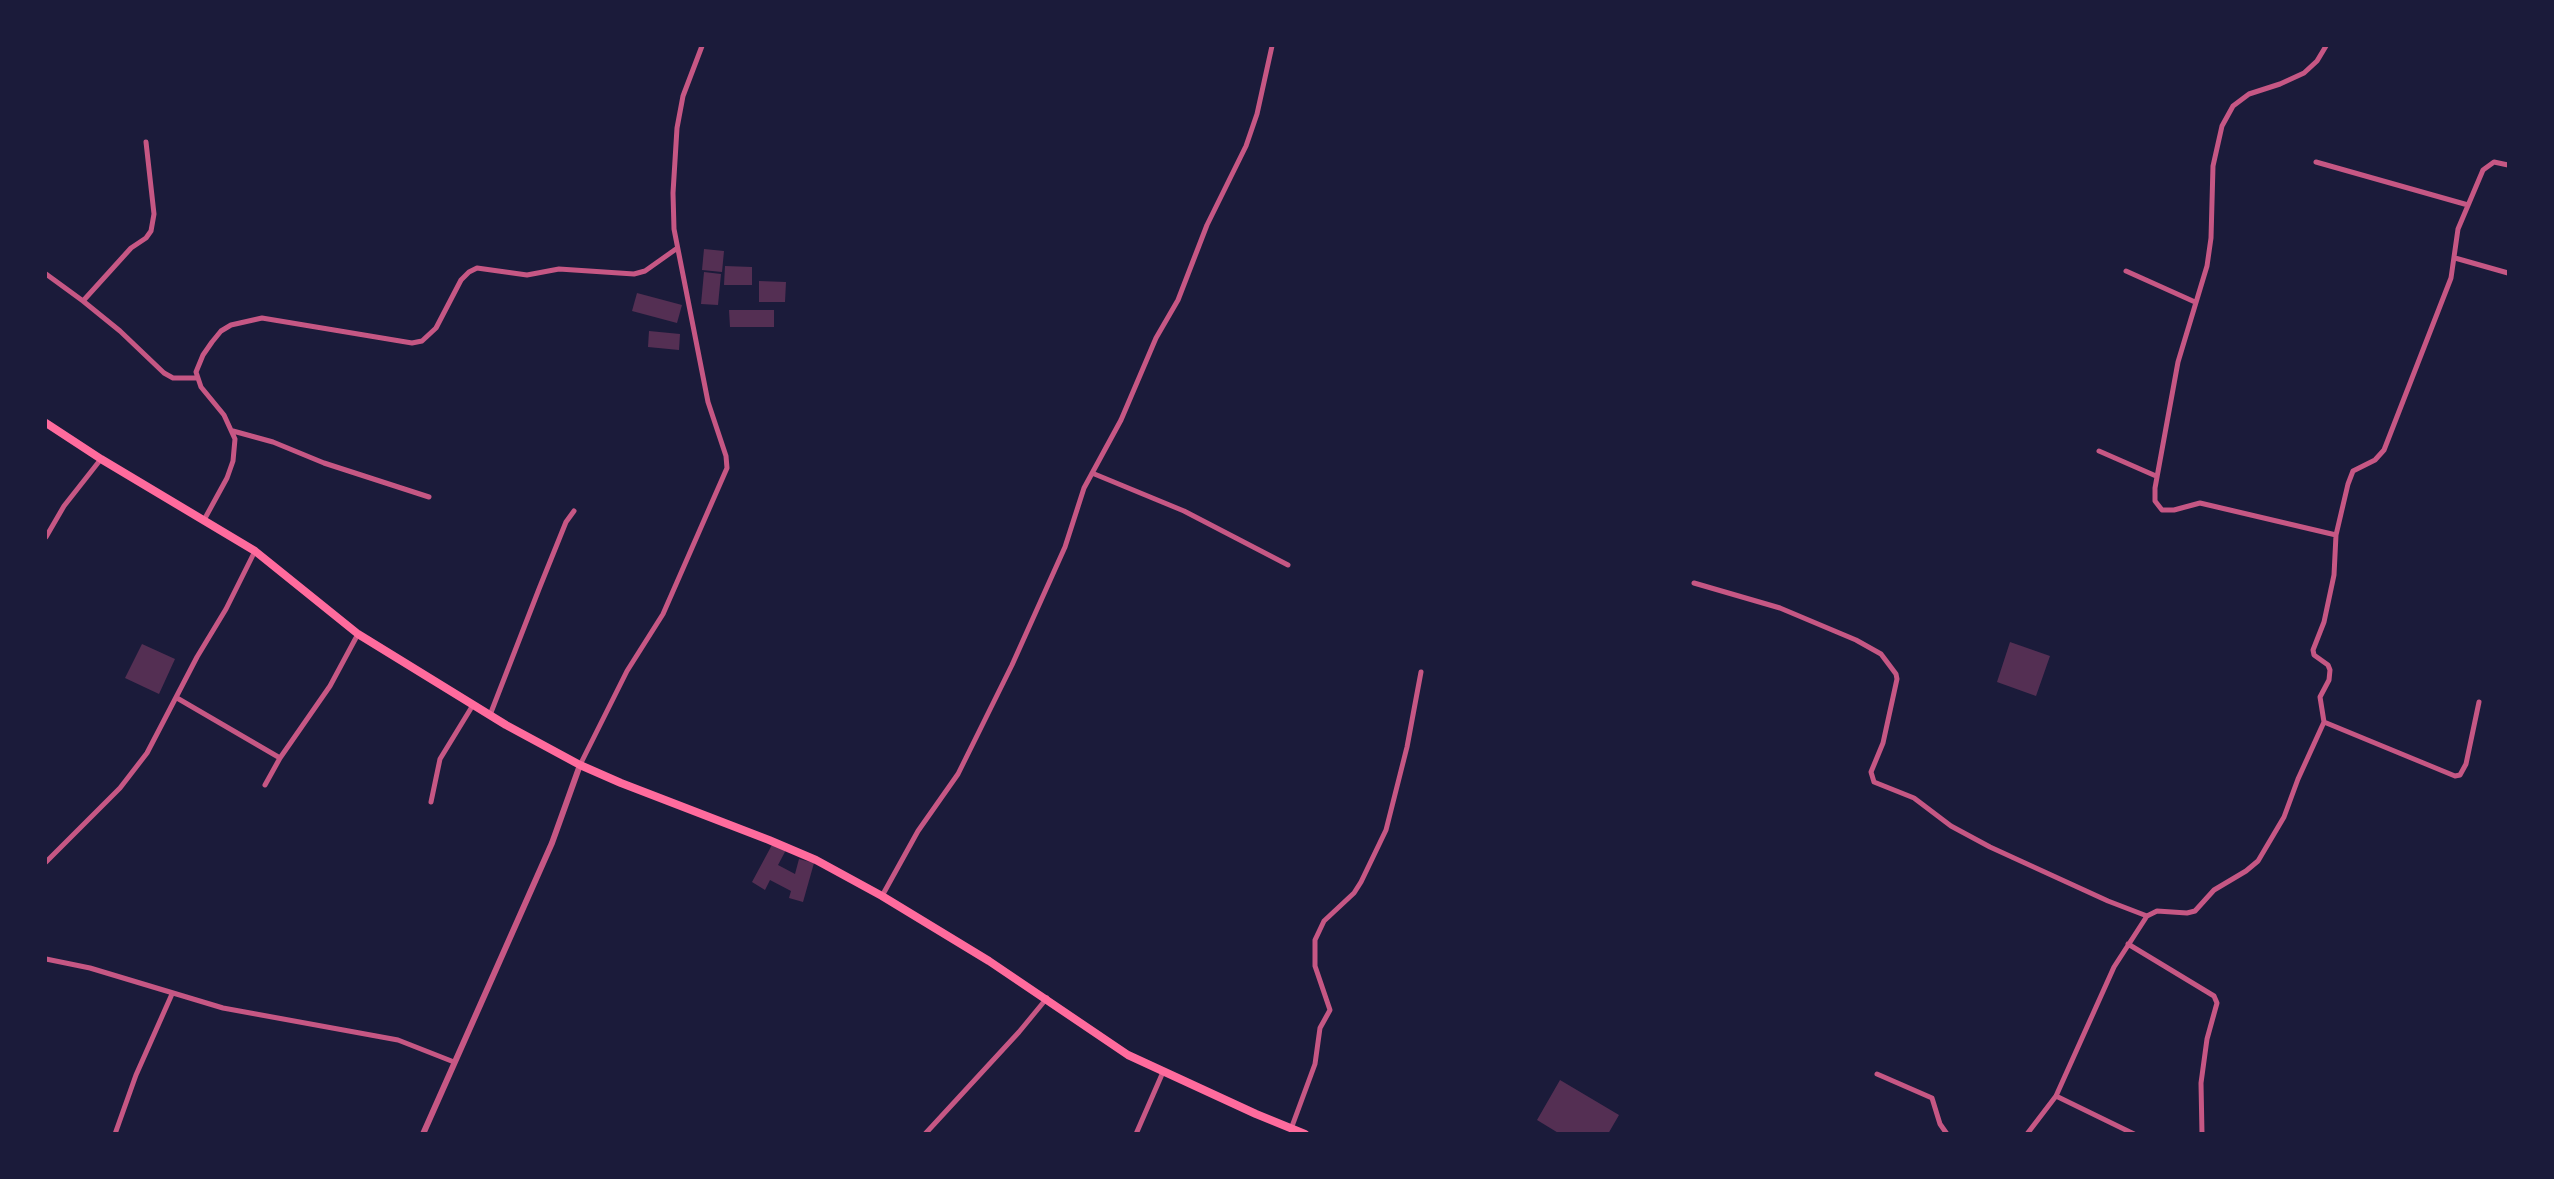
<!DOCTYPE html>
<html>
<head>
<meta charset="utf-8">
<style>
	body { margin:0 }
	#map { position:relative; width:2554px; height:1179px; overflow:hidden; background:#1b1b3a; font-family:Overpass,sans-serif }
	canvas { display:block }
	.frame { position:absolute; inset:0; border:47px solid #1b1b3a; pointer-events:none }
</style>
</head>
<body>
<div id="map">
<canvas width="2554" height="1179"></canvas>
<div class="frame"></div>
</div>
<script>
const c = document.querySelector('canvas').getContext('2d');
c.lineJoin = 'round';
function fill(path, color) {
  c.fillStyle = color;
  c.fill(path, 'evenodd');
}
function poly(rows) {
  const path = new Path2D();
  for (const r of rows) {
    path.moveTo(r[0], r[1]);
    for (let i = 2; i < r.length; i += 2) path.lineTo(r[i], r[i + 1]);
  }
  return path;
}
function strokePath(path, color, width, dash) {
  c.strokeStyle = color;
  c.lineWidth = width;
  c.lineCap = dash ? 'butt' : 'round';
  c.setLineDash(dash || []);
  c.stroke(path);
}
const building = poly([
	[704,249,724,251,722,272,702,270],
	[725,266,752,267,752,285,724,285],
	[704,272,721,274,718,305,701,304],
	[759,281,786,282,785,302,759,302],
	[637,293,682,305,677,323,632,311],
	[729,310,774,310,774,327,730,327],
	[649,331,680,334,679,350,648,347],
	[2010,642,2050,656,2036,696,1997,682],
	[142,644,175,659,159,694,125,678],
	[773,843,786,850,778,865,795,874,799,859,814,863,803,902,789,898,791,891,770,880,765,890,752,882],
	[1560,1080,1619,1115,1608,1134,1560,1134,1537,1120]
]);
const minor = poly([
	[2326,46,2317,61,2304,73,2280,84,2249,94,2233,106,2222,126,2213,166,2211,238,2207,266,2178,362,2155,488,2155,501,2162,510,2174,510,2200,503,2336,535],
	[2316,162,2468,205],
	[2455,258,2508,273],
	[2126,271,2195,302],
	[46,274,83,301,120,331,164,373,173,378,196,378],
	[83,301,131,248,146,238,151,231,154,214,146,142],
	[233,431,273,442,324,463,429,497],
	[2099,451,2156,476],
	[1092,473,1184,511,1288,565],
	[204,520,227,478,233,461,235,439,224,415,201,387,196,372,203,355,212,342,221,331,231,325,262,318,412,343,422,341,436,328,461,280,469,272,477,268,527,275,559,269,634,274,645,271,676,249],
	[46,537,64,506,101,459],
	[1694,583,1780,608,1856,640,1881,654,1896,674,1897,679,1883,743,1871,772,1874,782,1914,798,1951,826,1990,847,2108,901,2147,916],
	[177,698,280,758,330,686,358,634],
	[490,715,539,589,566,522,574,511],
	[2324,722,2455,776,2460,775,2466,764,2479,702],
	[580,765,627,671,663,614,727,468,726,456,708,402,674,229,673,193,677,128,683,96,702,46],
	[265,785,280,758],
	[431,802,440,759,473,705],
	[46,862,120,788,147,753,197,657,226,609,255,551],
	[882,896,918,831,958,774,1012,665,1065,547,1084,488,1121,420,1156,338,1178,300,1207,225,1246,146,1257,114,1272,46],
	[2128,944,2214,996,2217,1003,2207,1039,2201,1083,2202,1134],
	[46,959,90,968,223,1008,398,1040,454,1062],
	[1877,1074,1932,1098,1940,1124,1947,1134],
	[2056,1096,2134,1134],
	[1291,1129,1315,1064,1320,1028,1330,1010,1315,966,1315,940,1324,921,1354,893,1361,882,1386,830,1407,747,1421,672],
	[115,1134,136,1075,172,994],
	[925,1134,1019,1032,1047,998],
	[1136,1134,1163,1072],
	[2027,1134,2056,1096,2114,967,2147,916,2157,911,2187,913,2195,911,2214,890,2246,871,2258,861,2284,817,2298,779,2324,722,2320,697,2329,680,2330,670,2328,665,2314,655,2313,650,2324,622,2334,575,2336,535,2348,484,2353,471,2375,460,2384,450,2451,278,2458,229,2483,170,2494,162,2508,165]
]);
const tertiary = poly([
	[423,1134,552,843,580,765]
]);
const primary = poly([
	[46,423,101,459,255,551,358,634,506,725,580,765,621,783,769,840,816,860,882,896,989,961,1128,1055,1256,1114,1305,1134]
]);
fill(building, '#542f53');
strokePath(minor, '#c65784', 5);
strokePath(tertiary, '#c65784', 6);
strokePath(primary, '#ff6b9d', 8);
</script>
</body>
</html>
